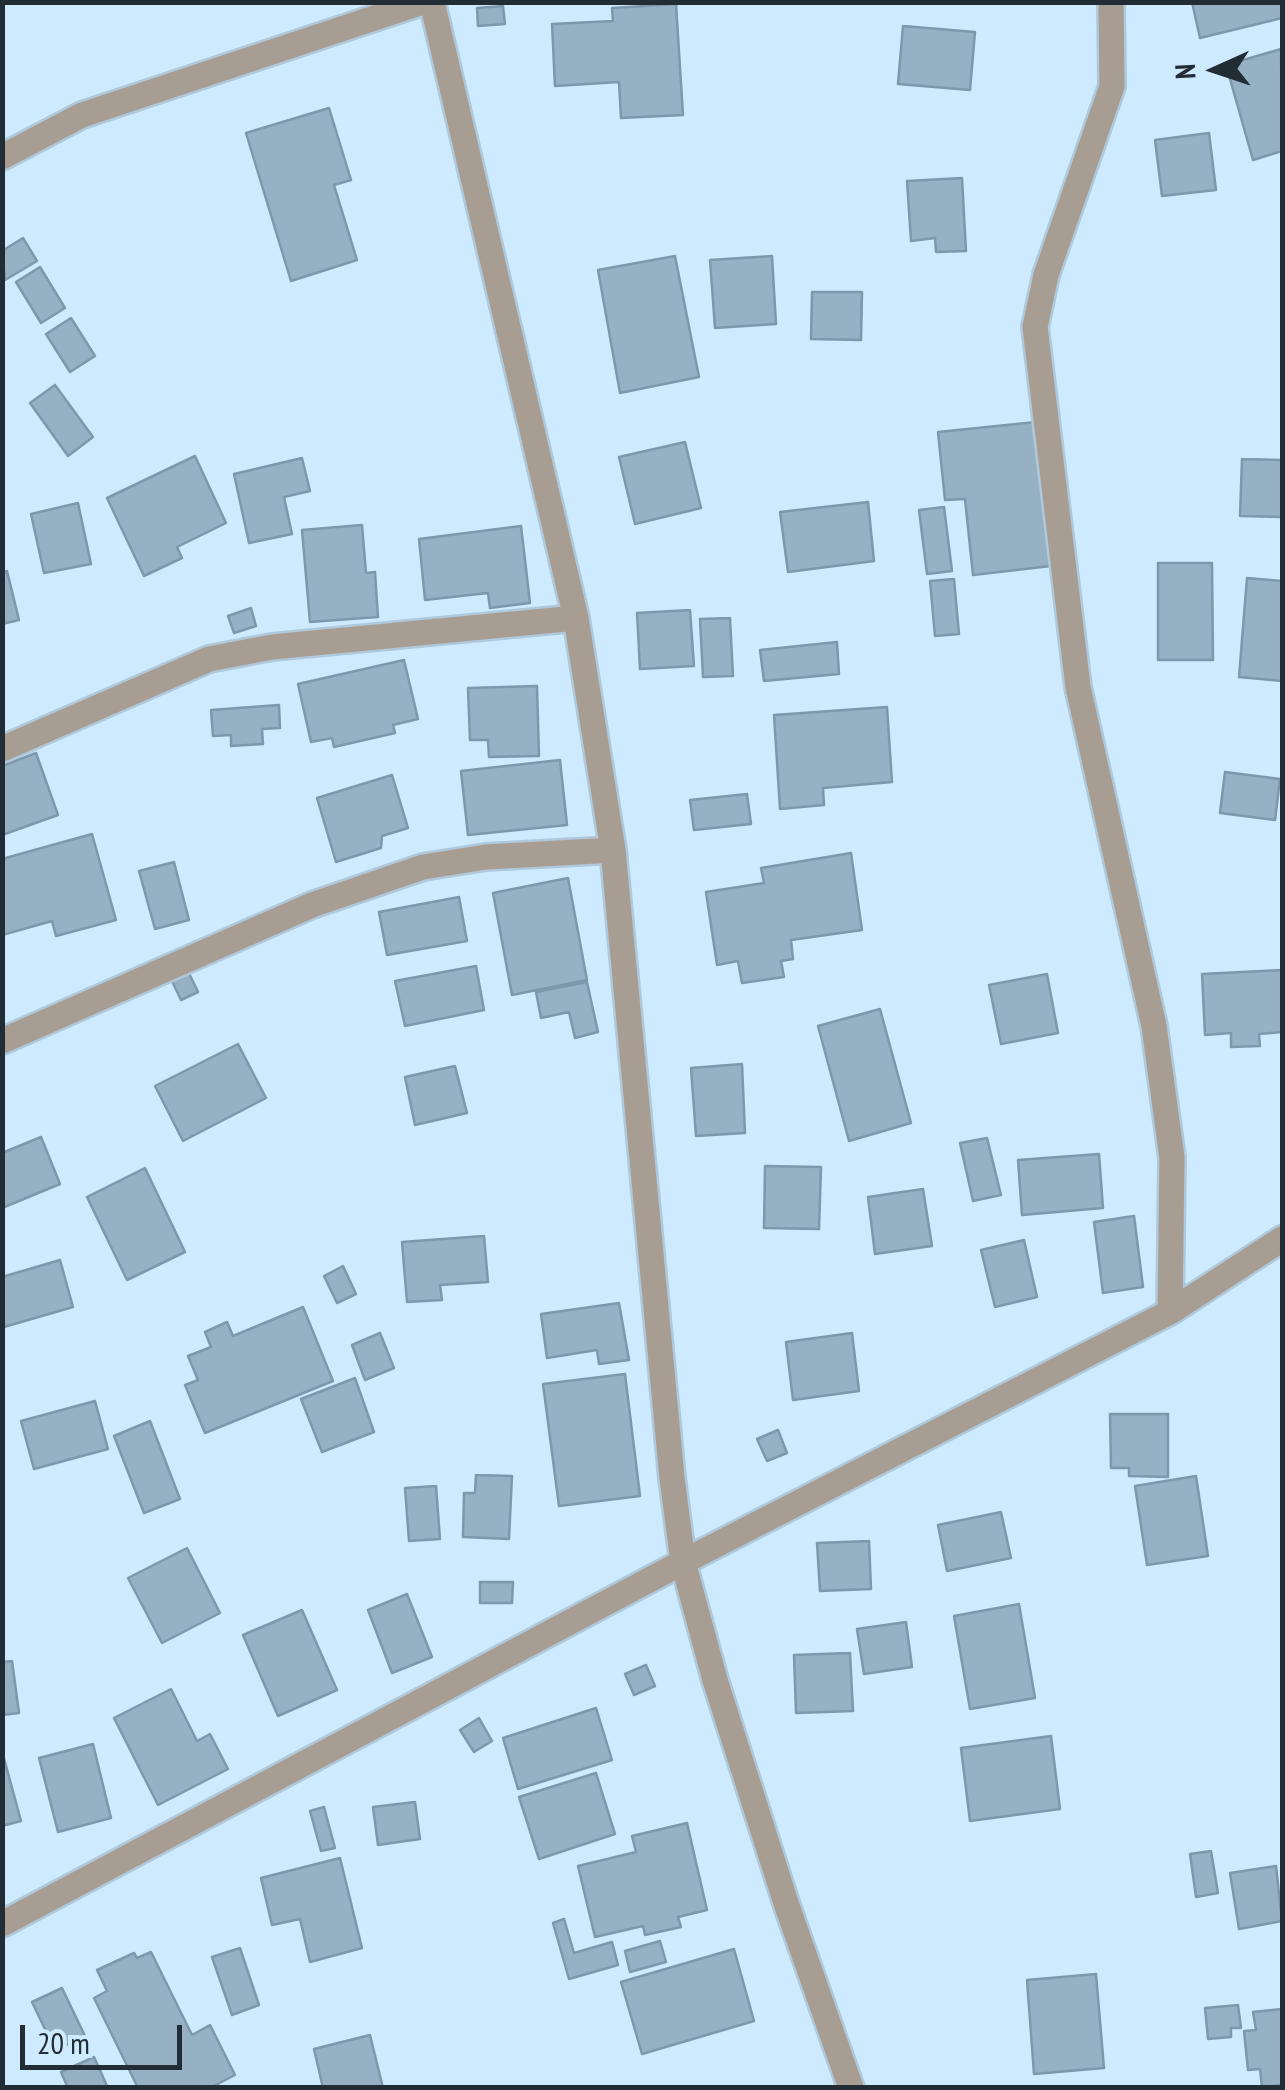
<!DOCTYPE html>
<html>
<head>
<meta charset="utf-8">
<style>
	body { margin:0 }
	#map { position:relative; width:1285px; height:2090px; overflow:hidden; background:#ceeaff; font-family:"PT Sans Narrow",sans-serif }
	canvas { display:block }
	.frame { position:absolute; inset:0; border:5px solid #222c34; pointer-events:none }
	.north { position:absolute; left:1165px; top:20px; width:100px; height:100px; -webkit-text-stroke:8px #ceeaff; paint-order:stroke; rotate:267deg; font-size:28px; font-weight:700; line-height:40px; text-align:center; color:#222c34 }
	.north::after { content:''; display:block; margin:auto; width:35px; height:45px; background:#222c34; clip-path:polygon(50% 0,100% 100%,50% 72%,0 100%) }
	.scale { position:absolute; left:20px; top:2025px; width:162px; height:45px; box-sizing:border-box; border:5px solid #222c34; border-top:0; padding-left:12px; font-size:30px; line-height:35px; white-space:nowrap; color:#222c34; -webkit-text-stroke:8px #ceeaff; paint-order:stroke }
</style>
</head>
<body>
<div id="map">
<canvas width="1285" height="2090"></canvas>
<div class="frame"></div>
<div class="north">N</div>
<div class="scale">20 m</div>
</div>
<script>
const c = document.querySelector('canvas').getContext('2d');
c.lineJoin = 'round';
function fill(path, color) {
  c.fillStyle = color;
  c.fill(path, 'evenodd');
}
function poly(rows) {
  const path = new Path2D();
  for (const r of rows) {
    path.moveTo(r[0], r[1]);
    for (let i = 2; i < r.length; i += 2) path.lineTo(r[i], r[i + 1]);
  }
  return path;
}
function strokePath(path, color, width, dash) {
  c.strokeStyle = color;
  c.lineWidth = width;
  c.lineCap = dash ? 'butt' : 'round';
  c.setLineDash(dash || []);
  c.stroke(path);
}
const building = poly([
	[1192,2,1282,2,1282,18,1200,38,1192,2],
	[676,4,683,115,621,118,619,82,555,86,552,24,613,21,612,8,676,4],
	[503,6,505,24,478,26,477,8,503,6],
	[903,26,975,32,970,90,898,84,903,26],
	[1281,49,1282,151,1253,160,1226,65,1281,49],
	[329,108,351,180,334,185,357,260,291,281,246,133,329,108],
	[1209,133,1216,190,1162,196,1155,140,1209,133],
	[962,178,966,251,936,252,935,238,911,241,907,181,962,178],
	[23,238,37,261,5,280,2,251,23,238],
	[675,256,699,377,620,393,598,270,675,256],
	[772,256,776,324,715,328,710,260,772,256],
	[40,267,65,308,41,323,16,282,40,267],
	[812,292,862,292,861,340,811,339,812,292],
	[71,318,95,356,70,372,46,334,71,318],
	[55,385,93,437,68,456,30,403,55,385],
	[1036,422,1051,566,973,575,965,499,945,500,938,432,1036,422],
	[685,442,701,508,635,524,619,457,685,442],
	[195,456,226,523,177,547,182,558,144,576,107,498,195,456],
	[302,458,310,491,284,497,292,534,249,543,234,474,302,458],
	[1242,459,1282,460,1282,517,1240,516,1242,459],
	[868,502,874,561,788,572,780,512,868,502],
	[78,503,91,564,44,573,31,514,78,503],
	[944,507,952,571,927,574,919,510,944,507],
	[362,525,366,573,375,572,378,617,310,622,302,530,362,525],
	[521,526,530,603,490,608,488,593,425,600,419,539,521,526],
	[1158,563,1212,563,1213,660,1158,660,1158,563],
	[7,571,19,620,2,624,2,573,7,571],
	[1247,578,1282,581,1282,681,1239,677,1247,578],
	[954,579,959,634,935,636,930,581,954,579],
	[251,608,256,626,234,633,228,616,251,608],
	[690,610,694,666,640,669,637,613,690,610],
	[730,618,733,676,703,677,700,619,730,618],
	[837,642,839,674,764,681,760,650,837,642],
	[404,660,418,719,393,725,395,733,334,747,332,738,311,742,298,684,404,660],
	[537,686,539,756,489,757,488,740,470,740,468,688,537,686],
	[279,705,280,728,262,729,263,744,231,746,231,735,213,736,211,710,279,705],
	[887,707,892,782,823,788,824,805,780,809,774,715,887,707],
	[36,753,58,815,2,835,2,766,36,753],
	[560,760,567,825,468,835,461,771,560,760],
	[1225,772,1280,779,1275,820,1220,813,1225,772],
	[392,775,408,828,382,836,381,848,336,862,317,798,392,775],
	[747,794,751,824,694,830,690,800,747,794],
	[92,834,116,920,56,936,52,921,2,935,2,859,92,834],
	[851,853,862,930,791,940,793,959,781,961,784,977,742,983,738,961,717,965,706,892,764,883,761,868,851,853],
	[174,862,189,920,155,929,139,871,174,862],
	[568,878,587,980,512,995,493,893,568,878],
	[459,897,467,941,387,955,379,912,459,897],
	[476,966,484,1010,405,1026,395,981,476,966],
	[1282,970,1282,1032,1259,1034,1260,1046,1231,1047,1231,1033,1205,1035,1202,974,1282,970],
	[188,971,198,992,181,1000,171,979,188,971],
	[1047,974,1058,1033,1001,1044,989,985,1047,974],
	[587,982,598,1032,575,1038,569,1012,541,1018,536,992,587,982],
	[880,1009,911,1123,849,1141,818,1026,880,1009],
	[238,1044,266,1098,183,1141,155,1086,238,1044],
	[742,1064,745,1133,696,1136,691,1068,742,1064],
	[455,1066,467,1113,415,1125,405,1077,455,1066],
	[41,1137,60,1184,2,1208,2,1153,41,1137],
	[987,1138,1001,1195,973,1201,960,1143,987,1138],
	[1099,1154,1103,1208,1022,1215,1018,1160,1099,1154],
	[765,1166,821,1167,819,1229,764,1228,765,1166],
	[145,1168,185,1252,127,1280,87,1197,145,1168],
	[923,1189,932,1246,875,1254,868,1197,923,1189],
	[1134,1216,1143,1287,1103,1293,1094,1222,1134,1216],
	[484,1236,488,1282,440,1285,442,1300,407,1302,402,1242,484,1236],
	[1024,1240,1037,1297,995,1307,981,1250,1024,1240],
	[60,1260,73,1307,4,1327,2,1277,60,1260],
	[343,1266,356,1294,337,1303,324,1276,343,1266],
	[619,1303,629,1360,599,1364,597,1350,547,1358,541,1314,619,1303],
	[303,1307,333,1381,205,1433,185,1385,198,1380,188,1356,211,1347,205,1332,227,1322,233,1336,303,1307],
	[380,1333,394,1368,365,1380,352,1345,380,1333],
	[852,1333,859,1391,793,1400,786,1342,852,1333],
	[625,1374,640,1496,559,1506,543,1384,625,1374],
	[355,1378,374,1432,322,1452,301,1399,355,1378],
	[95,1401,108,1449,34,1469,21,1421,95,1401],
	[1110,1414,1168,1414,1168,1477,1129,1476,1129,1468,1111,1468,1110,1414],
	[150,1421,180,1499,144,1513,114,1436,150,1421],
	[778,1430,787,1453,767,1461,757,1439,778,1430],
	[476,1475,512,1476,509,1539,463,1537,464,1493,475,1493,476,1475],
	[1196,1476,1208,1556,1147,1565,1135,1486,1196,1476],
	[436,1486,440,1539,409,1541,405,1488,436,1486],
	[1001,1512,1011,1558,947,1571,938,1525,1001,1512],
	[869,1541,871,1589,820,1591,817,1543,869,1541],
	[187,1548,220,1613,162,1643,128,1578,187,1548],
	[480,1582,513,1582,512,1603,480,1603,480,1582],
	[407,1594,432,1657,392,1673,368,1610,407,1594],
	[1019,1604,1035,1698,970,1709,954,1616,1019,1604],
	[302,1610,337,1690,278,1716,243,1635,302,1610],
	[906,1622,912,1667,864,1674,857,1629,906,1622],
	[850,1653,853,1711,796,1713,794,1655,850,1653],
	[12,1661,19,1713,2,1715,2,1662,12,1661],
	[646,1665,655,1686,634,1695,625,1674,646,1665],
	[171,1689,197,1741,210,1734,228,1769,158,1805,114,1718,171,1689],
	[596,1708,612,1760,518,1789,503,1738,596,1708],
	[479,1718,492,1741,474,1752,460,1730,479,1718],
	[1051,1736,1060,1809,970,1821,961,1748,1051,1736],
	[93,1744,111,1818,58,1832,39,1758,93,1744],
	[2,1751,21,1821,2,1826,2,1751],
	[596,1773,615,1834,539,1859,519,1797,596,1773],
	[415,1802,420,1839,378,1845,373,1807,415,1802],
	[324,1807,335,1848,321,1851,310,1811,324,1807],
	[687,1823,707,1910,678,1917,681,1927,645,1935,643,1926,595,1937,578,1866,636,1852,632,1836,687,1823],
	[1211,1851,1218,1893,1196,1897,1190,1854,1211,1851],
	[340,1858,362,1948,310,1962,300,1919,272,1925,261,1878,340,1858],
	[1276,1866,1282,1921,1239,1929,1230,1873,1276,1866],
	[564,1919,574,1953,612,1942,618,1965,569,1979,553,1923,564,1919],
	[660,1941,666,1962,630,1972,625,1951,660,1941],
	[240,1948,259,2005,232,2015,212,1957,240,1948],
	[734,1949,754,2021,642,2054,621,1982,734,1949],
	[151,1952,192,2035,210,2025,235,2075,210,2088,138,2088,94,1998,107,1991,97,1970,134,1953,137,1958,151,1952],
	[1096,1974,1104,2068,1034,2074,1027,1980,1096,1974],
	[62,1988,85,2036,55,2050,32,2002,62,1988],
	[1238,2005,1241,2028,1231,2028,1231,2037,1208,2039,1205,2008,1238,2005],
	[1282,2009,1282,2085,1262,2087,1260,2069,1248,2070,1244,2031,1256,2030,1253,2012,1282,2009],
	[370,2035,383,2088,323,2088,314,2049,370,2035],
	[94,2057,108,2088,68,2088,61,2072,94,2057]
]);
const minor = poly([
	[432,2,576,618,613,850,672,1478,683,1562,715,1680,787,1906,851,2088],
	[1111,2,1112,86,1046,275,1035,327,1078,687,1154,1026,1172,1158,1170,1312],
	[2,157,82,115,423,2],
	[2,749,209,659,272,647,576,618],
	[2,1041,312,905,423,867,486,857,613,850],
	[2,1924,683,1562,1170,1312,1282,1239]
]);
fill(building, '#96b1c4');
strokePath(building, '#7e98ab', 2.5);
strokePath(minor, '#afc8da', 30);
strokePath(minor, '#a79d93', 25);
</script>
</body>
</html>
